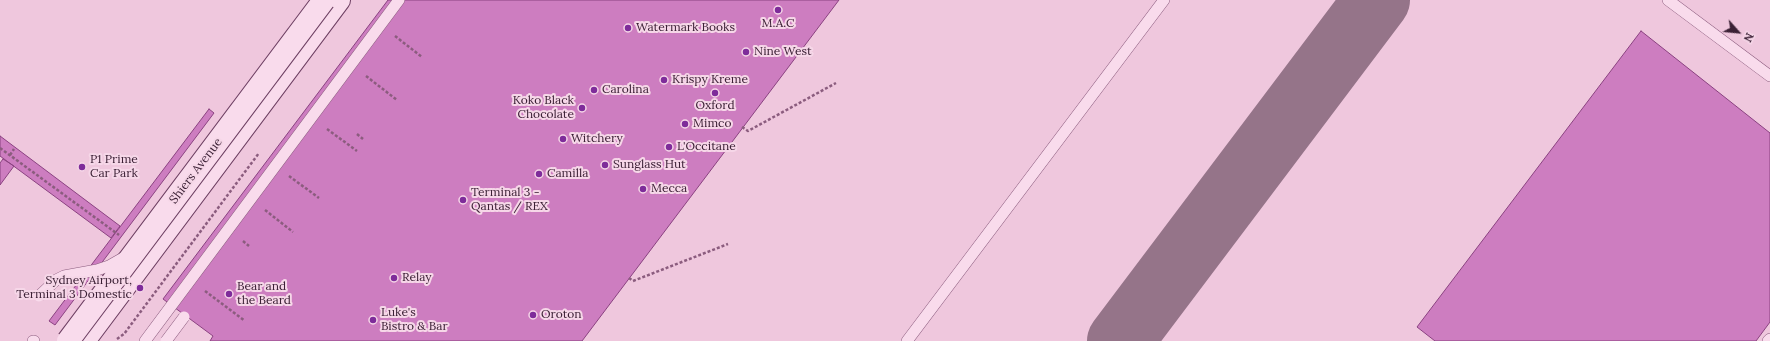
<!DOCTYPE html>
<html>
<head>
<meta charset="utf-8">
<style>
	body { margin:0 }
	#map { position:relative; width:1770px; height:341px; overflow:hidden; background:#efc7dd; font-family:Lora,serif }
	canvas { display:block }
	.north { position:absolute; left:1718px; top:12px; width:40px; height:40px; -webkit-text-stroke:3px #f6d7e8; paint-order:stroke; rotate:117deg; font-size:11px; font-weight:700; line-height:16px; text-align:center; color:#3b2035 }
	.north::after { content:''; display:block; margin:auto; width:14px; height:18px; background:#3b2035; clip-path:polygon(50% 0,100% 100%,50% 72%,0 100%) }
</style>
</head>
<body>
<div id="map">
<canvas width="1770" height="341"></canvas>
<div class="north">N</div>
</div>
<script>
const c = document.querySelector('canvas').getContext('2d');
c.lineJoin = 'round';
function poly(rows) {
  const path = new Path2D();
  for (const r of rows) {
    path.moveTo(r[0], r[1]);
    for (let i = 2; i < r.length; i += 2) path.lineTo(r[i], r[i + 1]);
  }
  return path;
}
function strokePath(path, color, width, dash) {
  c.strokeStyle = color;
  c.lineWidth = width;
  c.lineCap = dash ? 'butt' : 'round';
  c.setLineDash(dash || []);
  c.stroke(path);
}
function fill(path, color) {
  c.fillStyle = color;
  c.fill(path, 'evenodd');
}
function label(font, color, halo, rows, align = 'center') {
  c.font = font + ' Lora,serif';
  c.lineWidth = 4;
  c.setLineDash([]);
  c.textBaseline = 'middle';
  c.strokeStyle = halo;
  c.fillStyle = color;
  for (const [text, x, y, turn = 0] of rows) {
    c.save();
    c.translate(x, y);
    c.rotate((+turn || 0) * Math.PI / 180);
    c.textAlign = isNaN(turn) ? turn : align;
    if (halo) c.strokeText(text, 0, 0);
    c.fillText(text, 0, 0);
    c.restore();
  }
}
const taxiway = poly([
	[1120,341,1377,0]
]);
const building = poly([
	[388,0,839,0,582,341,210,341,213,336,163,299,388,0],
	[1641,31,1770,133,1770,322,1756,341,1435,341,1417,327,1641,31],
	[209,109,214,113,55,325,49,321,209,109],
	[0,136,120,226,111,238,0,156,0,136],
	[3,159,14,166,0,185,0,163,3,159]
]);
const path = poly([
	[395,36,422,57],
	[366,76,397,100],
	[742,127,748,131,836,83],
	[327,129,357,151],
	[357,134,363,139],
	[0,148,119,235],
	[10,155,14,149],
	[289,176,319,198],
	[265,210,293,232],
	[243,241,249,246],
	[629,278,633,281,728,244],
	[205,291,245,321],
	[117,339,124,334,259,153]
]);
const lane = poly([
	[1668,0,1770,76],
	[33,341,34,341],
	[145,341,399,0],
	[907,341,1164,0],
	[1768,341,1770,339]
]);
const secondary = poly([
	[84,341,339,0]
]);
const laneBridge = poly([
	[39,296,56,280,64,276,97,270,109,266,123,258],
	[166,341,184,317]
]);
const secondaryBridge = poly([
	[68,341,324,0]
]);
const markers = [
	[778,10,4,"#7e2c9a"],
	[628,28,4,"#7e2c9a"],
	[746,52,4,"#7e2c9a"],
	[664,80,4,"#7e2c9a"],
	[594,90,4,"#7e2c9a"],
	[715,93,4,"#7e2c9a"],
	[582,108,4,"#7e2c9a"],
	[685,124,4,"#7e2c9a"],
	[563,139,4,"#7e2c9a"],
	[669,147,4,"#7e2c9a"],
	[605,165,4,"#7e2c9a"],
	[82,167,4,"#7e2c9a"],
	[539,174,4,"#7e2c9a"],
	[643,189,4,"#7e2c9a"],
	[463,200,4,"#7e2c9a"],
	[394,278,4,"#7e2c9a"],
	[140,288,4,"#7e2c9a"],
	[229,294,4,"#7e2c9a"],
	[533,315,4,"#7e2c9a"],
	[373,320,4,"#7e2c9a"]
];
const poiNames = [
	["M.A.C",778,24,"center"],
	["Watermark Books",636,28],
	["Nine West",754,52],
	["Krispy Kreme",672,80],
	["Carolina",602,90],
	["Koko Black",574,101,"right"],
	["Chocolate",574,115,"right"],
	["Oxford",715,106,"center"],
	["Mimco",693,124],
	["Witchery",571,139],
	["L'Occitane",677,147],
	["P1 Prime",90,160],
	["Car Park",90,174],
	["Sunglass Hut",613,165],
	["Camilla",547,174],
	["Mecca",651,189],
	["Terminal 3 -",471,193],
	["Qantas / REX",471,207],
	["Relay",402,278],
	["Sydney Airport,",132,281,"right"],
	["Terminal 3 Domestic",132,295,"right"],
	["Bear and",237,287],
	["the Beard",237,301],
	["Luke's",381,313],
	["Bistro & Bar",381,327],
	["Oroton",541,315]
];
const streetNames = [
	["Shiers Avenue",196,171,-53]
];
strokePath(taxiway, '#957489', 66);
fill(building, '#cd7dc0');
strokePath(building, '#8a4280', 1);
strokePath(lane, '#8b5c7e', 12);
strokePath(secondary, '#6d3f62', 24);
strokePath(path, '#8b5c7e', 2.5, [3, 2]);
strokePath(lane, '#f9dbec', 11);
strokePath(secondary, '#f9dbec', 22);
strokePath(laneBridge, '#8b5c7e', 12, []);
strokePath(secondaryBridge, '#6d3f62', 24, []);
strokePath(laneBridge, '#f9dbec', 11);
strokePath(secondaryBridge, '#f9dbec', 22);
for (const [x, y, r, color] of markers) {
  const dot = new Path2D();
  dot.arc(x, y, r, 0, 2 * Math.PI);
  c.fillStyle = color;
  c.fill(dot);
  strokePath(dot, '#f6d7e8', 1.5);
}
label('12px', '#3b2035', '#f6d7e8', poiNames, 'left');
label('12px', '#3b2035', '#f6d7e8', streetNames);
</script>
</body>
</html>
